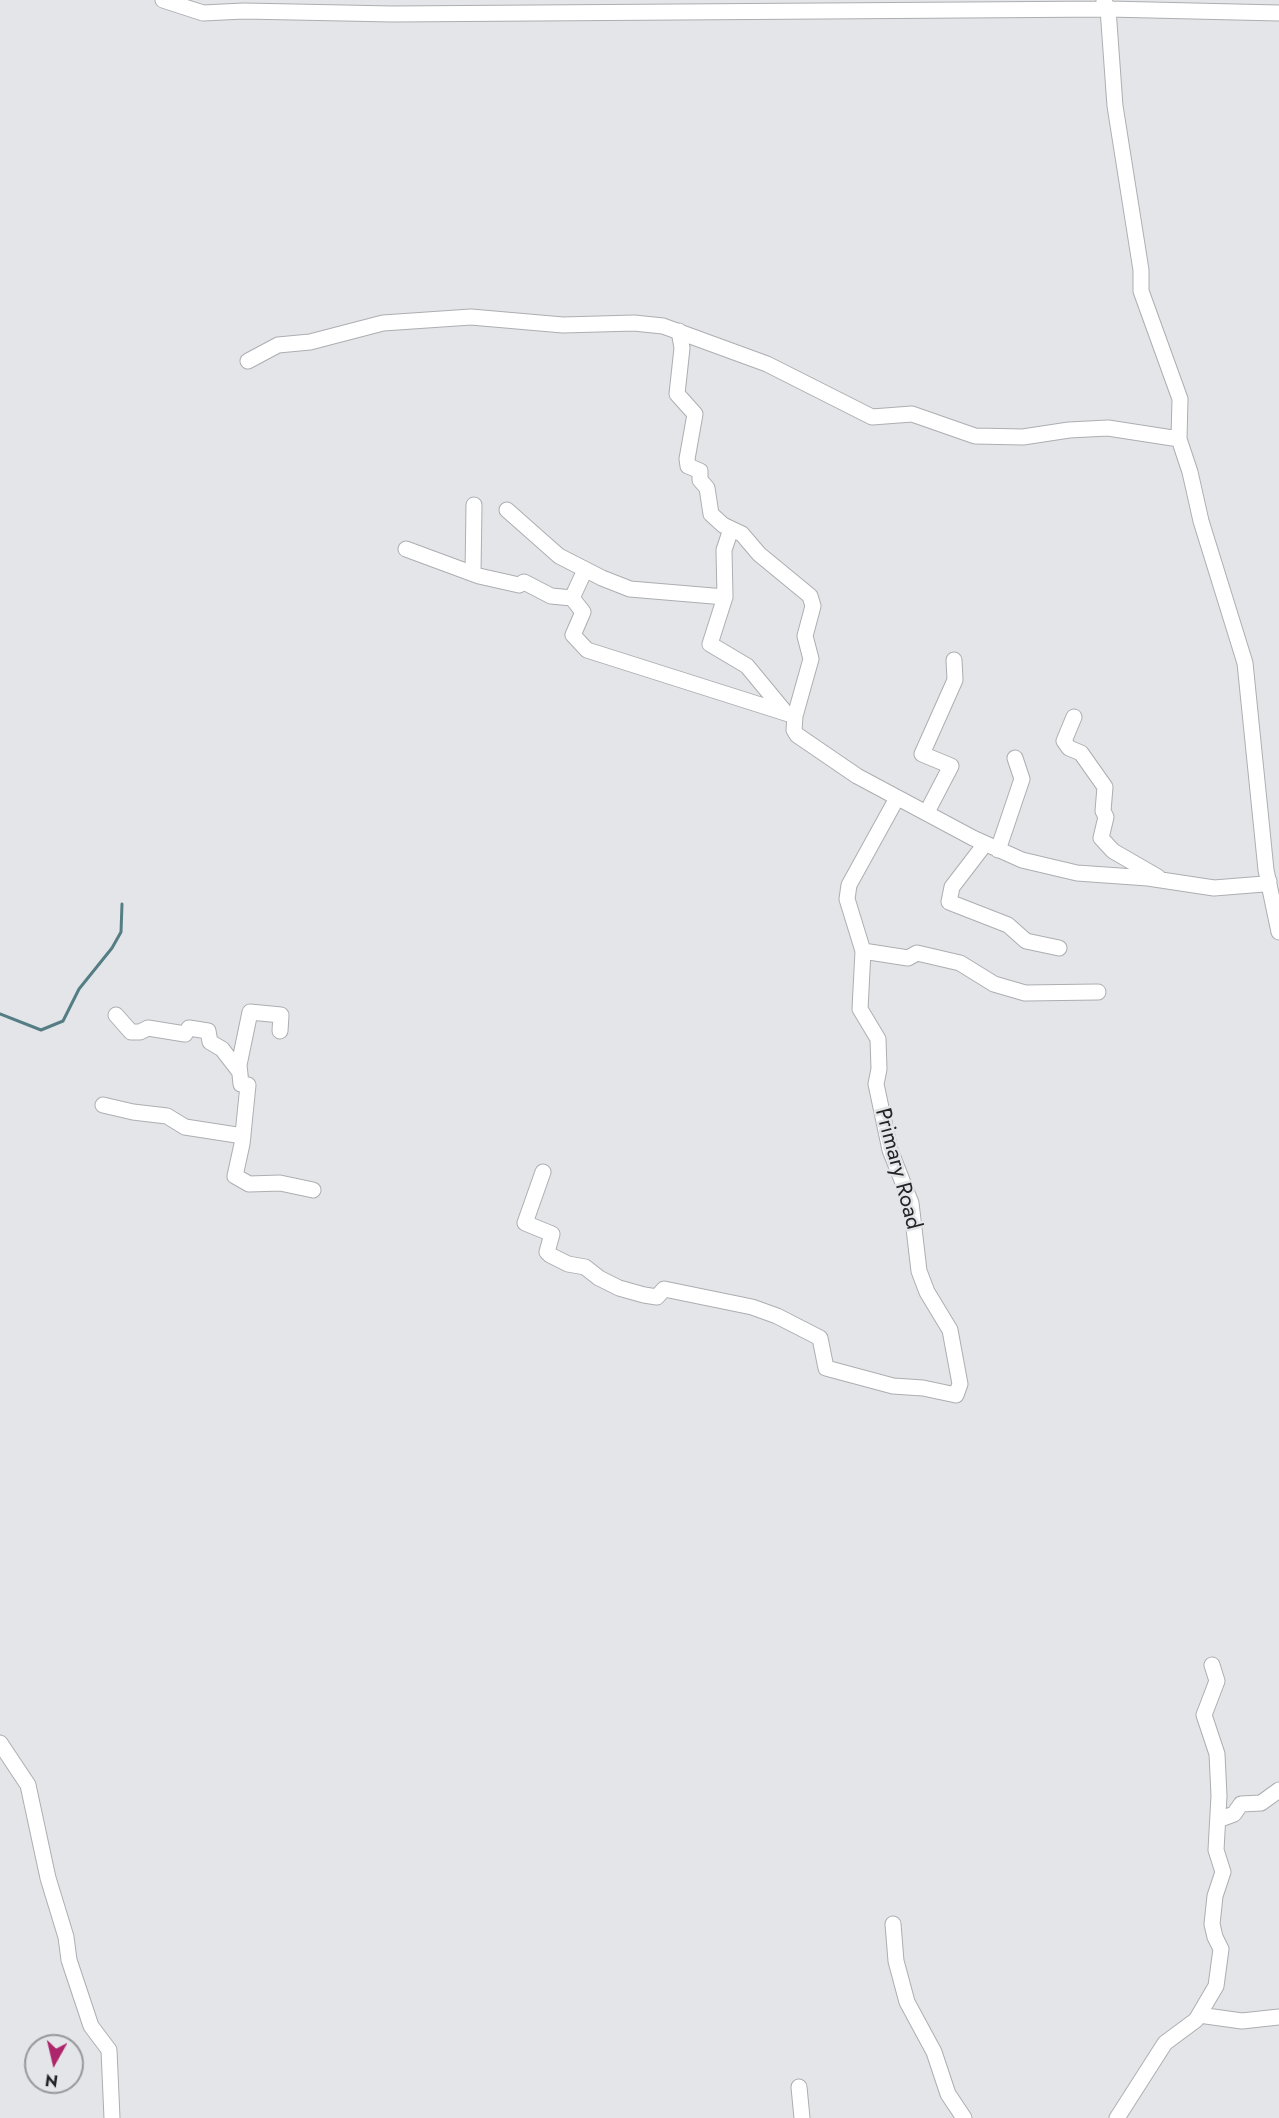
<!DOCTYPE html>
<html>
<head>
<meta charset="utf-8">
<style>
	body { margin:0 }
	#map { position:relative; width:1279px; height:2118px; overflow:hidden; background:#e4e5e9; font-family:Jost,sans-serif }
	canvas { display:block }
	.north { position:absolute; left:24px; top:2034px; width:60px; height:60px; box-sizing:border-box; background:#e4e5e9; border:2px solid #97989b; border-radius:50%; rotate:188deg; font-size:16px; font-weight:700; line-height:24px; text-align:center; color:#242426 }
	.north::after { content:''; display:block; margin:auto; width:21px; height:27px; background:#ad266b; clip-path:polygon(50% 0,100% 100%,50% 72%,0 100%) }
</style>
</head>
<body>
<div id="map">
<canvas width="1279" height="2118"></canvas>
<div class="north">N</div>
</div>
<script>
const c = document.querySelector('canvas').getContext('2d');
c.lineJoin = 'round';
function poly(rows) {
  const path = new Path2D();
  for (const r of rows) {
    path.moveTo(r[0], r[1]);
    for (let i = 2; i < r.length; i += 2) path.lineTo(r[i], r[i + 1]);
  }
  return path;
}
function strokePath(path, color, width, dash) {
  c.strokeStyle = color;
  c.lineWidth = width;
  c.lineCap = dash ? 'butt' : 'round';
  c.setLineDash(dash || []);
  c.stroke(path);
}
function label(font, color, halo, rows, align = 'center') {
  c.font = font + ' Jost,sans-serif';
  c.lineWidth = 5;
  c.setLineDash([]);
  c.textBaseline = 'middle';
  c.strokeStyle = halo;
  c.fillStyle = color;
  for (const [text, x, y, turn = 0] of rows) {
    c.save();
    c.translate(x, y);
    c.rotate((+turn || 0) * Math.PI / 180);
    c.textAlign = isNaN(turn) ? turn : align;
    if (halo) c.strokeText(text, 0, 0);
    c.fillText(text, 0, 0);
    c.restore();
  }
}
const stream = poly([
	[0,1014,41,1030,63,1021,79,989,112,948,121,932,122,904]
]);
const minor = poly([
	[163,0,203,13,244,11,393,14,1108,9,1279,13],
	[1104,1,1108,9,1115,106,1141,270,1141,291,1180,399,1179,439,1190,472,1201,521,1245,663,1266,870,1279,932],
	[679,331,682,348,677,394,695,414,687,459,688,466,700,471,700,480,707,488,711,514,723,525,742,534,759,554,810,596,813,606,805,636,811,659,795,716,794,730,797,735,857,776,973,838,1022,860,1077,873,1148,878,1214,888,1264,884,1269,881],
	[248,361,278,345,310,342,383,323,471,317,563,325,634,323,663,326,767,364,872,417,912,414,975,436,1023,437,1069,430,1108,428,1179,439],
	[507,510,559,556,602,578,630,589,725,597],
	[731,529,724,550,725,597,710,644,747,666,785,712],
	[406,549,479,576,519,585,524,582,551,596,572,598],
	[585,570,572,598,583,612,573,635,587,650,795,716],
	[473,573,474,505],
	[1074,717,1064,741,1069,748,1081,753,1105,787,1103,811,1106,817,1101,838,1113,851,1158,877],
	[897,798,849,885,847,899,863,951,908,958,917,953,960,963,994,984,1025,993,1098,992],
	[927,812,951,766,922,754,955,680,954,660],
	[985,844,952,887,949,902,1008,925,1026,941,1059,948],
	[998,850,1022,779,1015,758],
	[116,1015,131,1032,140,1032,148,1028,185,1034,189,1028,208,1031,210,1042,222,1049,239,1071],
	[280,1031,281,1015,250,1012,239,1065,241,1084,248,1085,242,1144,235,1176,249,1184,280,1183,313,1190],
	[103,1105,133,1112,167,1116,185,1127,243,1136],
	[543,1172,525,1223,552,1234,547,1252,550,1255,568,1264,585,1267,599,1278,619,1288,644,1295,657,1297,664,1289,669,1290,752,1307,777,1316,820,1338,826,1368,893,1386,923,1388,956,1395,960,1384,950,1330,927,1292,919,1271,911,1203,890,1150,876,1084,879,1069,878,1039,860,1009,863,951],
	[0,1743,28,1785,48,1878,66,1937,69,1960,91,2026,109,2050,112,2118],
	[1218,1820,1234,1814,1241,1804,1261,1803,1279,1790],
	[893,1924,896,1961,907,2002,934,2052,948,2094,964,2118],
	[1199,2015,1242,2021,1279,2017],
	[799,2087,802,2118],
	[1117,2118,1165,2043,1196,2020,1216,1986,1221,1949,1215,1937,1212,1924,1215,1896,1223,1872,1216,1850,1219,1796,1217,1754,1204,1715,1217,1681,1212,1665]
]);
const streetNames = [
	["Primary Road",897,1169,75]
];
strokePath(stream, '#547e84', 3);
strokePath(minor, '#acaeb1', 17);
strokePath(minor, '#fff', 15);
label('22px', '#242426', '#e4e5e9', streetNames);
</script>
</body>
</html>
